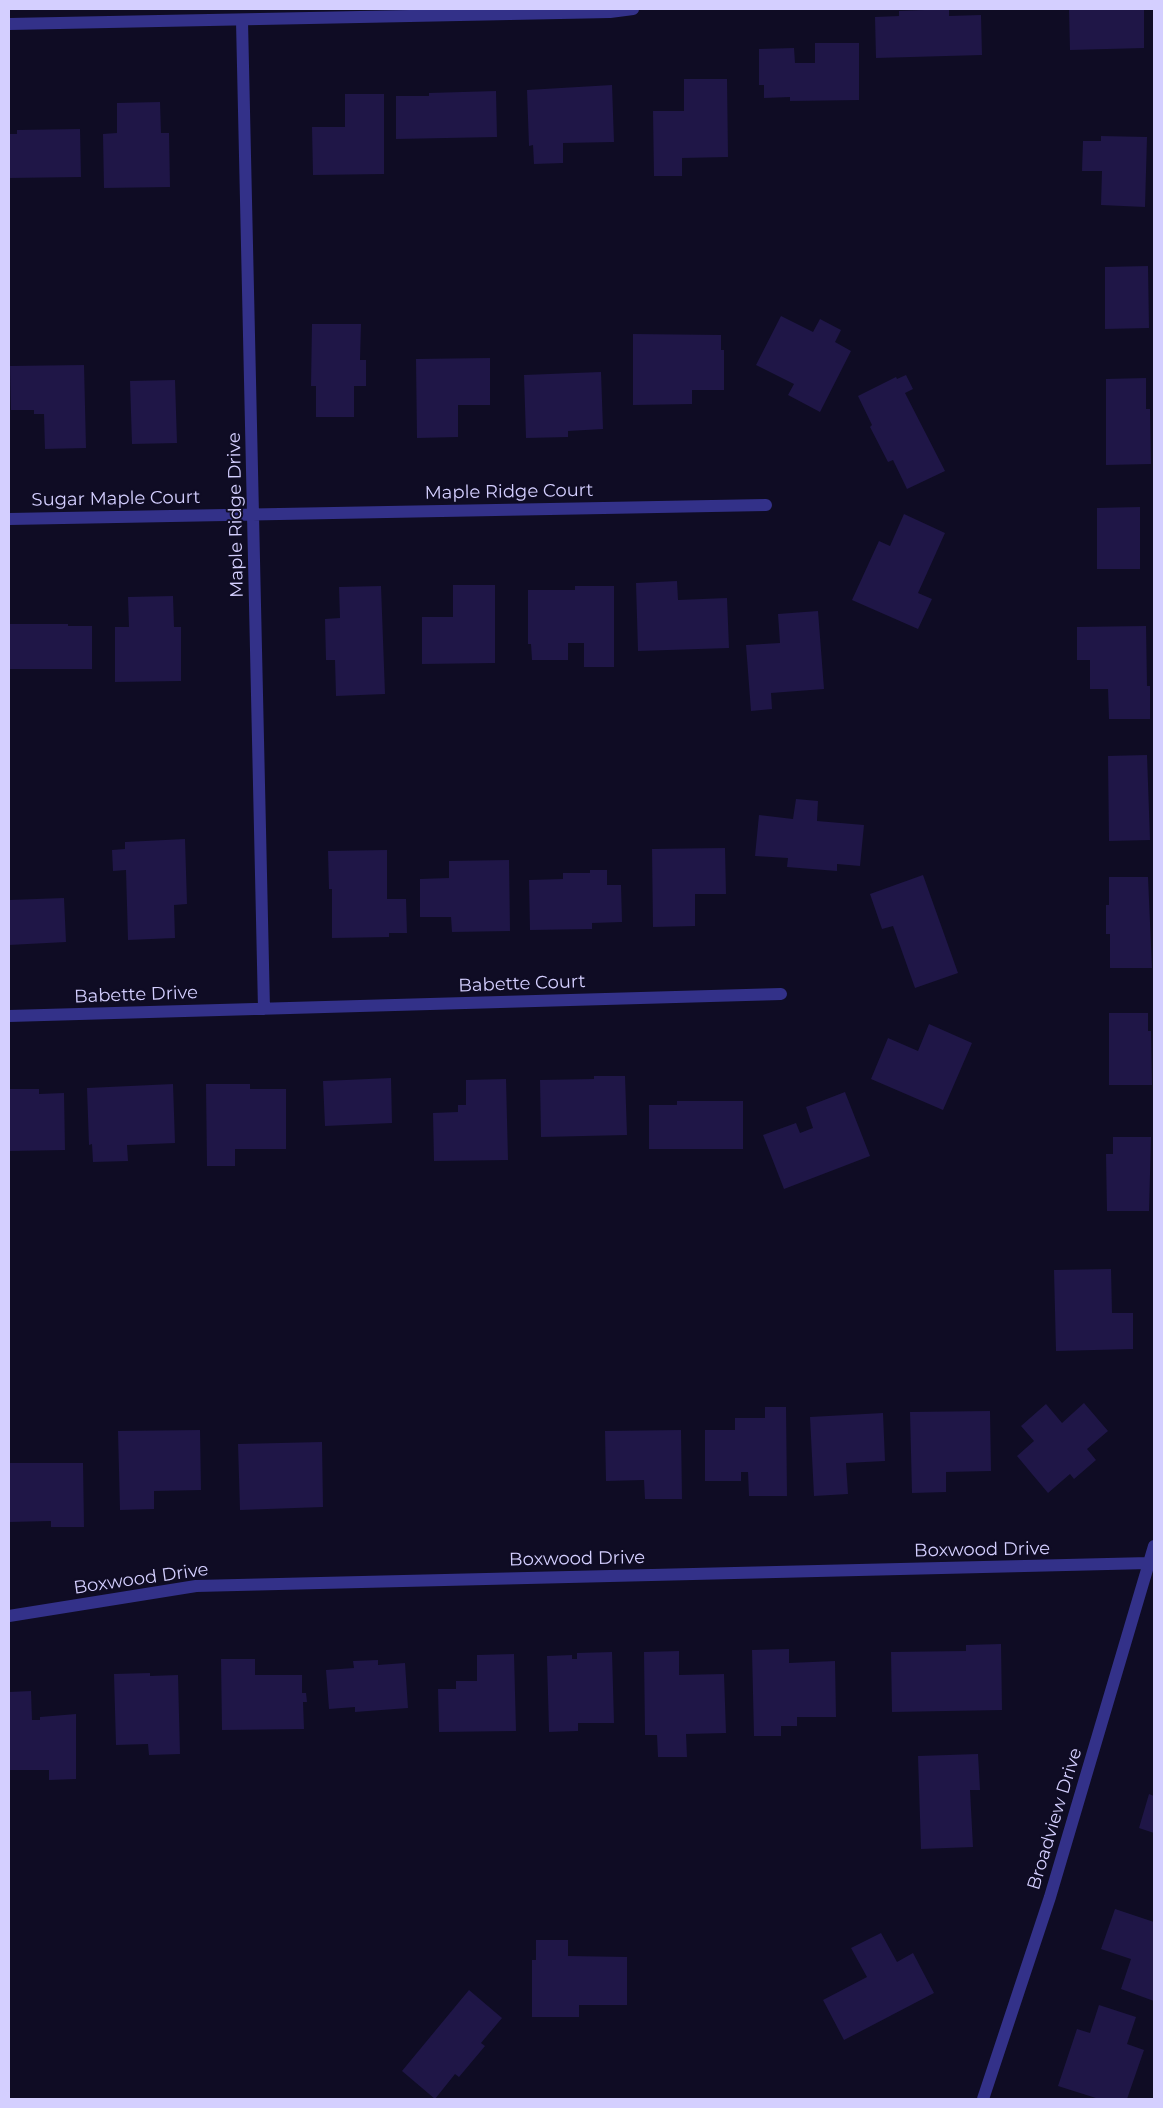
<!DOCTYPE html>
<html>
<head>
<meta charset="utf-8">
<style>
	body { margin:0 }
	#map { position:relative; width:1163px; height:2108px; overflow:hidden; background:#0f0c24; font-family:Montserrat,sans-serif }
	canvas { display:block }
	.frame { position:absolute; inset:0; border:10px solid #d4cfff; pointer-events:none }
</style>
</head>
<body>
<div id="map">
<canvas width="1163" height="2108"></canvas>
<div class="frame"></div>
</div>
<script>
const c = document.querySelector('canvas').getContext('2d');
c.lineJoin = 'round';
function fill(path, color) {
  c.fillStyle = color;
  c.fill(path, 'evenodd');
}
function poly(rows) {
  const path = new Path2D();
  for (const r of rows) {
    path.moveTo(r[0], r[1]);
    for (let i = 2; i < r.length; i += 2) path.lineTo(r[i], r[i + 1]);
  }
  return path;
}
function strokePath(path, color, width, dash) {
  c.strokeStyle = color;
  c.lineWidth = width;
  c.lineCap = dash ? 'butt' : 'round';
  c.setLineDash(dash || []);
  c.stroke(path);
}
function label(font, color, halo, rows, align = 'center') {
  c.font = font + ' Montserrat,sans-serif';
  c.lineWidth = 4;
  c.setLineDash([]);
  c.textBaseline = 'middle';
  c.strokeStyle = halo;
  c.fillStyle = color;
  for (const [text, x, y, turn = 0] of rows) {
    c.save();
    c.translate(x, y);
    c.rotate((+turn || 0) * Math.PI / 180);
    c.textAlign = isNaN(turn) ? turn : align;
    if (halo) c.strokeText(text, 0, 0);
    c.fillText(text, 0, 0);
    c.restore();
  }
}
const building = poly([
	[949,9,949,16,981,15,982,55,876,58,875,17,899,16,899,11],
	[1069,9,1144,9,1144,48,1070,50],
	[815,43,859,43,859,100,790,101,790,97,764,98,764,85,759,85,759,49,794,48,795,63,815,63],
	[684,79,727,79,728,157,682,158,682,176,654,176,653,111,684,111],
	[612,85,614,142,563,143,563,163,534,164,533,145,529,146,527,90],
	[496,91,497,137,396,139,396,96,429,96,429,93],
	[345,94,384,94,384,174,313,175,312,127,345,127],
	[160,102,161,133,169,133,170,187,104,188,103,134,117,133,117,103],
	[80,129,81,177,9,178,9,134,17,134,17,130],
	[1101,136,1147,137,1145,207,1101,205,1102,171,1082,171,1083,141,1101,141],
	[1148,266,1149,328,1105,329,1105,267],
	[781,316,813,332,820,319,841,330,835,342,851,351,820,412,788,395,794,384,756,365],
	[312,324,361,324,360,360,366,360,366,386,354,386,354,417,316,417,316,386,311,386],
	[633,334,721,335,721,350,724,350,724,390,692,390,692,404,633,405],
	[490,358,490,405,458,405,458,437,417,438,416,359],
	[84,365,86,448,45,449,44,414,34,414,34,410,11,410,10,366],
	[601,372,603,429,568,431,568,437,526,438,524,375],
	[906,375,913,389,905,393,945,471,907,489,893,460,888,462,870,427,872,425,858,396,896,377,897,379],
	[1146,378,1146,409,1150,409,1151,464,1106,465,1106,379],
	[175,380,177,443,132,444,130,381],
	[1140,507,1140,569,1097,569,1097,508],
	[904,514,945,533,918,593,932,599,918,629,852,600,879,541,890,546],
	[677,581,678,600,727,598,729,648,638,651,636,583],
	[453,585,495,585,495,663,422,664,422,617,453,617],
	[381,586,385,694,336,696,335,660,326,660,325,619,340,618,339,587],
	[575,586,614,586,614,667,584,667,584,643,568,643,568,660,532,660,531,644,528,644,528,590,575,590],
	[173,596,174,627,181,627,181,681,115,682,115,627,129,627,128,597],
	[818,611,824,689,771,693,772,709,751,711,746,645,780,643,778,614],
	[9,624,68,624,68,626,92,626,92,669,9,669],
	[1146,626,1147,686,1150,686,1150,719,1109,719,1108,689,1090,689,1090,660,1077,660,1077,627],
	[1147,755,1150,840,1109,841,1108,756],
	[796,799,818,801,817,821,864,825,860,866,837,864,837,871,787,867,788,858,755,856,759,815,793,819],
	[185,839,187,904,174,905,175,938,128,940,126,870,113,871,112,850,125,849,125,842],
	[725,848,726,894,695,894,695,926,653,927,652,849],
	[387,850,387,899,406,899,407,933,389,933,389,937,332,938,332,889,329,889,328,851],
	[509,860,510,931,452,932,451,917,420,917,420,879,449,878,449,861],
	[590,870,607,870,607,885,621,885,622,922,592,923,592,929,530,930,529,880,563,879,563,873,590,873],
	[923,875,958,973,915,988,893,926,882,929,870,894],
	[1109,877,1148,877,1152,968,1110,968,1110,934,1106,934,1106,905,1109,905],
	[64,898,66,942,9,945,9,900],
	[1109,1013,1148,1013,1148,1031,1151,1031,1152,1085,1109,1085],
	[929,1024,972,1043,943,1110,871,1079,888,1038,918,1051],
	[594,1076,625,1076,627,1135,541,1137,540,1080,594,1079],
	[391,1078,392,1123,325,1126,323,1081],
	[506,1079,508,1160,434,1161,433,1113,458,1112,458,1105,466,1105,466,1080],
	[173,1084,175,1143,127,1145,128,1161,93,1162,92,1144,89,1145,87,1088],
	[206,1084,250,1084,250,1089,286,1089,286,1149,235,1149,235,1166,207,1166],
	[9,1089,39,1089,39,1094,64,1093,65,1150,9,1151],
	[845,1092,870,1156,784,1189,763,1135,796,1123,800,1133,813,1128,806,1107],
	[677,1101,743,1101,743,1149,649,1149,649,1105,677,1105],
	[1113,1137,1151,1137,1149,1211,1107,1211,1106,1154,1113,1154],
	[1111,1269,1112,1313,1133,1313,1133,1349,1056,1351,1054,1270],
	[1084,1403,1108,1431,1087,1449,1096,1460,1074,1479,1070,1474,1048,1493,1017,1456,1034,1441,1021,1426,1046,1404,1062,1423],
	[765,1407,786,1407,787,1496,749,1496,748,1472,741,1472,741,1481,705,1481,705,1430,735,1430,735,1418,765,1418],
	[990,1411,991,1471,946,1472,946,1492,912,1493,910,1412],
	[883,1413,885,1461,846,1463,848,1494,814,1496,810,1417],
	[200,1430,201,1490,154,1491,154,1509,120,1510,118,1431],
	[681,1430,682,1499,645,1499,644,1480,606,1481,605,1431],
	[322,1442,323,1507,240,1510,238,1444],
	[9,1463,83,1463,84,1527,51,1527,51,1521,9,1522],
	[1001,1644,1002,1710,892,1712,891,1652,966,1651,966,1645],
	[789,1649,789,1663,835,1661,836,1717,797,1717,797,1726,781,1726,781,1736,754,1736,752,1650],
	[679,1651,679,1675,724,1674,726,1733,686,1734,687,1757,658,1757,657,1735,645,1735,644,1652],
	[612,1652,614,1723,578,1723,578,1731,549,1732,547,1656,572,1655,572,1659,577,1659,577,1653],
	[514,1654,516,1731,439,1732,438,1689,456,1689,456,1681,477,1681,477,1655],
	[221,1659,255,1659,255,1675,302,1675,302,1693,306,1693,307,1702,303,1702,304,1729,222,1730],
	[378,1660,378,1665,405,1663,408,1708,355,1712,355,1707,329,1709,326,1670,354,1668,353,1661],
	[150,1673,150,1676,178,1675,180,1754,149,1755,148,1744,116,1745,114,1674],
	[31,1691,32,1720,40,1720,40,1717,76,1714,76,1779,49,1780,49,1770,9,1770,9,1692],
	[978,1754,980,1790,970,1790,973,1847,921,1849,918,1756],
	[1149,1794,1154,1796,1154,1833,1139,1828],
	[1115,1909,1154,1922,1154,2001,1121,1989,1131,1959,1101,1949],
	[881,1933,897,1962,913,1953,934,1993,844,2040,823,2000,867,1977,851,1948],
	[536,1940,568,1940,568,1956,627,1957,627,2005,579,2005,579,2017,532,2017,532,1960,536,1960],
	[469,1990,502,2018,481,2043,485,2046,459,2077,455,2074,435,2099,402,2071],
	[1099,2005,1136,2017,1127,2044,1144,2050,1127,2099,1099,2099,1058,2086,1077,2029,1090,2033]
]);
const street = poly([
	[242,21,264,1009],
	[9,24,610,12,633,9],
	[9,519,766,505],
	[9,1016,781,994],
	[9,1616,196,1586,1149,1563],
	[983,2099,1050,1897,1154,1546]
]);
const streetNames = [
	["Maple Ridge Court",509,492,-1],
	["Sugar Maple Court",116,499,-1],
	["Maple Ridge Drive",236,515,-91],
	["Babette Court",522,984,-2],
	["Babette Drive",136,995,-2],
	["Boxwood Drive",982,1550,-1],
	["Boxwood Drive",577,1559,-1],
	["Boxwood Drive",141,1579,-8],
	["Broadview Drive",1055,1819,-73]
];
fill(building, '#1f1647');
strokePath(street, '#333189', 12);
label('18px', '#d4cfff', '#0f0c24', streetNames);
</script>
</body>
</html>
